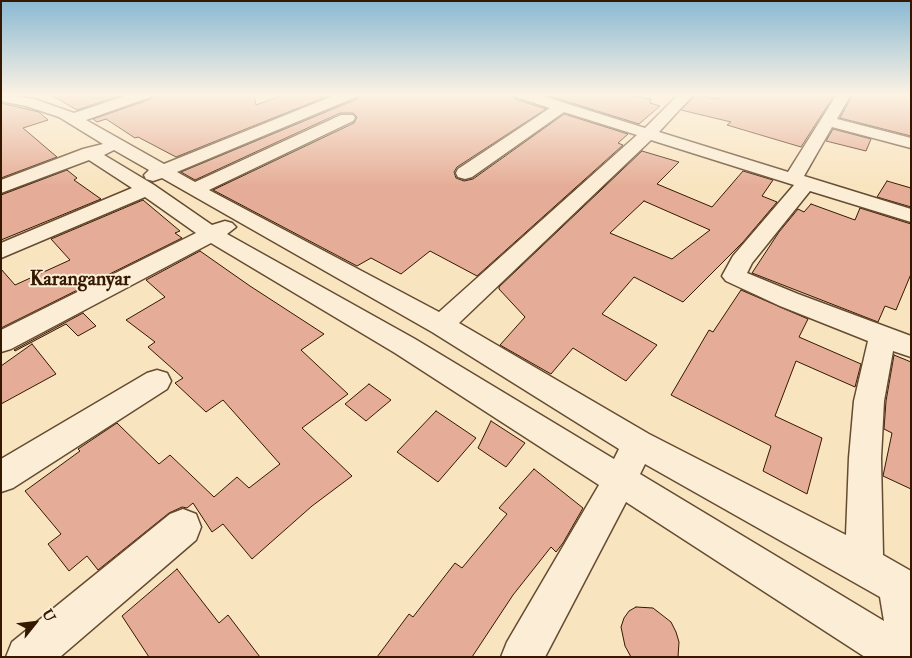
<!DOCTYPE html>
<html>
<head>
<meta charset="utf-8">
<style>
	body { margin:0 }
	#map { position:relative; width:912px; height:658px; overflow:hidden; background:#f9e4c0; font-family:"IM FELL Double Pica",serif }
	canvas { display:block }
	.frame { position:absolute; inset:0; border:2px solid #341800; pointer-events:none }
	.north { position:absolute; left:10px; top:598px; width:50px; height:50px; -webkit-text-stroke:4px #fbedd6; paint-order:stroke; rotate:61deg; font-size:14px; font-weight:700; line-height:20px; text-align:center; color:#341800 }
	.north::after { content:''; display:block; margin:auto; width:18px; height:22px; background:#341800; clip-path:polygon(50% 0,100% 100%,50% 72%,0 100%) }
</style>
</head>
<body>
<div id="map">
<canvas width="912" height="658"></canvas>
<div class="frame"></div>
<div class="north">U</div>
</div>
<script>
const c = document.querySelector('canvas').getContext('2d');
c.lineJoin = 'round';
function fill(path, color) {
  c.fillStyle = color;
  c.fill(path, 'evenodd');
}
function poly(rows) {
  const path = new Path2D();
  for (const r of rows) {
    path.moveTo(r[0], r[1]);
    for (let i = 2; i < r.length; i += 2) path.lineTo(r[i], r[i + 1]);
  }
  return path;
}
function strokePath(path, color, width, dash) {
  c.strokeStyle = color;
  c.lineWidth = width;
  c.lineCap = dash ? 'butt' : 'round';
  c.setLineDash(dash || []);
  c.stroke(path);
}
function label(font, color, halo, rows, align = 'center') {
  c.font = font + ' "IM FELL Double Pica",serif';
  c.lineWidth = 4;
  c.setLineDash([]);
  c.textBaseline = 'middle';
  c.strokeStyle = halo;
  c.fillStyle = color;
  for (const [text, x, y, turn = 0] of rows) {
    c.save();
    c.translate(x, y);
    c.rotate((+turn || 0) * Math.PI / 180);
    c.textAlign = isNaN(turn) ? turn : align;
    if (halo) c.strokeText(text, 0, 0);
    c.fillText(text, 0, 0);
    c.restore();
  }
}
const building = poly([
	[49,94,125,94,77,110,49,94],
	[154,94,254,94,256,105,285,94,333,94,176,157,138,137,135,138,106,119,97,122,93,119,151,99,154,94],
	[360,94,512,94,515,99,546,109,457,167,454,172,456,178,464,181,473,179,564,114,628,134,618,143,623,145,477,276,430,251,401,274,371,258,357,266,213,190,354,123,357,117,353,113,340,113,195,180,181,172,357,99,360,94],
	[543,94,622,94,651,99,650,103,660,106,639,124,543,94],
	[720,94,835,94,801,147,727,125,731,122,681,110,696,95,719,99,720,94],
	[853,94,911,94,911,136,840,118,853,94],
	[1,103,39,112,48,120,23,128,57,157,1,178,1,103],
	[833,129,871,139,866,151,826,141,833,129],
	[642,151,679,162,657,184,712,207,743,171,773,180,762,196,777,202,743,242,683,302,634,277,602,314,657,345,626,381,573,348,551,374,500,345,525,317,499,289,499,287,642,151],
	[644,201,710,230,672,259,610,233,644,201],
	[67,170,77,178,74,180,101,199,1,240,1,195,67,170],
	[887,181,911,188,911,207,877,197,887,181],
	[143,200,180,231,175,233,182,238,1,328,1,269,15,285,70,260,51,239,143,200],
	[811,204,855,220,860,208,911,224,911,274,896,310,885,306,878,322,752,273,779,232,798,209,804,212,811,204],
	[200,251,250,286,324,334,301,350,348,394,302,428,352,476,312,506,252,559,223,524,212,532,193,503,187,508,182,507,169,513,98,570,87,556,69,571,48,544,61,534,25,491,80,451,78,449,117,423,159,464,170,455,214,497,237,477,249,488,280,464,223,400,206,412,175,383,183,378,148,347,155,342,126,320,165,297,146,280,200,251],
	[741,290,808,319,799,337,861,364,855,387,796,361,775,416,822,438,807,494,763,471,771,446,671,395,709,330,713,332,741,290],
	[83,313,96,326,78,336,66,324,15,351,14,350,83,313],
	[32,344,56,374,1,404,1,366,32,344],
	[894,355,911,362,911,489,883,476,892,433,884,429,886,401,894,355],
	[369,384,391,400,366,421,345,404,369,384],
	[436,411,476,438,438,482,397,452,436,411],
	[491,421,525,443,506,467,478,448,491,421],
	[534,469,583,508,563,543,556,552,551,547,513,595,472,657,377,657,409,614,413,617,455,563,462,568,507,514,499,508,534,469],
	[177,569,219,623,228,615,260,657,149,657,122,616,177,569],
	[636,607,653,608,671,622,676,632,679,642,678,657,631,657,625,646,621,627,624,618,629,611,636,607]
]);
const minor = poly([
	[1,94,34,99,74,113,131,94,152,94,150,97,86,120,164,164,338,94,358,94,356,97,177,172,195,182,341,115,353,115,355,118,353,121,209,190,439,312,637,135,564,112,472,177,465,179,458,177,456,173,458,169,550,108,516,97,514,94,536,94,645,128,679,94,694,94,659,132,788,172,837,94,851,94,837,119,911,138,911,148,832,127,804,176,911,209,911,222,810,191,752,263,747,273,798,294,911,336,911,357,893,351,884,401,881,458,883,555,911,571,911,657,865,657,626,502,545,657,501,657,507,642,599,485,395,353,211,243,11,349,1,352,1,330,196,233,145,197,1,258,1,243,132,188,89,160,1,193,1,180,83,149,103,144,59,117,26,106,1,101,1,94],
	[651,140,794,185,733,256,722,276,726,281,780,306,868,341,854,401,849,458,846,535,649,434,459,323,651,140],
	[114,150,149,170,144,175,146,179,153,181,162,178,432,332,619,449,614,459,415,339,227,234,236,227,232,223,225,221,212,225,154,185,104,155,114,150],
	[645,464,880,597,884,621,640,474,645,464],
	[157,370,167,373,171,381,167,389,13,488,1,492,1,459,147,373,157,370],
	[183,509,196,514,201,527,196,540,60,657,6,657,12,642,170,514,183,509]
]);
const quarterNames = [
	["Karanganyar",80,281]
];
fill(building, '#e5ad97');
strokePath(building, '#341800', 1);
strokePath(minor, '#654b30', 3);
fill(minor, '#fbedd6');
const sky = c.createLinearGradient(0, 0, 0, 186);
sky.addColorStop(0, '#8ab8d4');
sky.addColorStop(0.51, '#fcf3e3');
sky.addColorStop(1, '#fcf3e300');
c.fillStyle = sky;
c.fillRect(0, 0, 912, 186);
label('bold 20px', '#341800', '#fbedd6', quarterNames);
</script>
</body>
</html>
